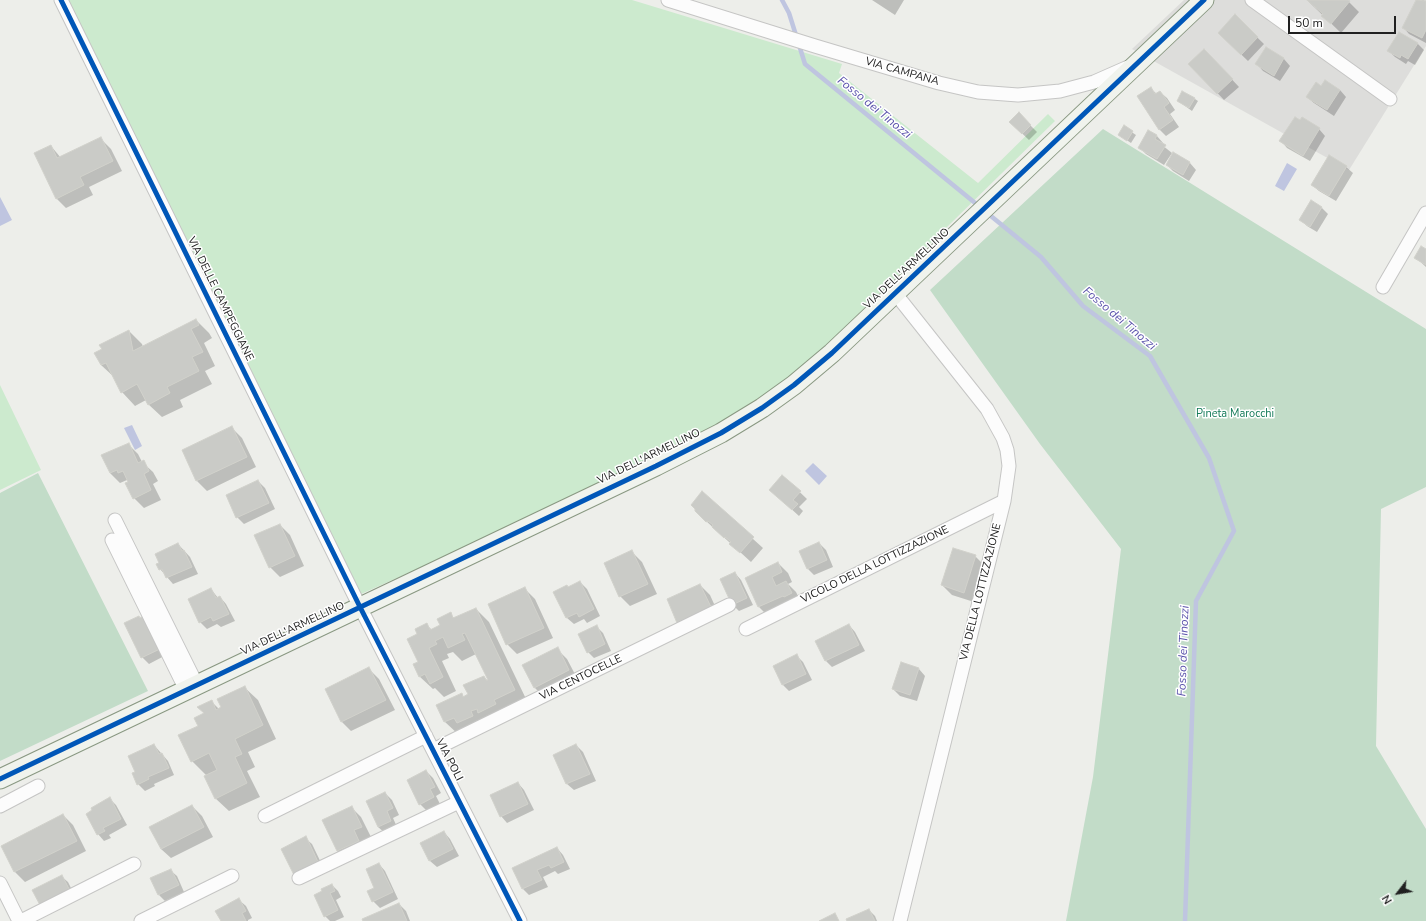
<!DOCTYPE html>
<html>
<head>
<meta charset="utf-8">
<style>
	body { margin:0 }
	#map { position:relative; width:1426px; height:921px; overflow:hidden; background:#edeeea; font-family:"Nunito Sans",sans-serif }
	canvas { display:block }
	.north { position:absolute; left:1378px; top:873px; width:40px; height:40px; -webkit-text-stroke:3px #fff; paint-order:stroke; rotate:239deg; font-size:11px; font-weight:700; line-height:16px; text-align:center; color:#202020 }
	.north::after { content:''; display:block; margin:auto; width:14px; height:18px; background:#202020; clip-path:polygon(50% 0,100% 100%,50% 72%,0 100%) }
	.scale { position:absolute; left:1288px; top:16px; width:108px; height:18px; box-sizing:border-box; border:2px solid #202020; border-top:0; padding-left:5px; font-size:12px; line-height:14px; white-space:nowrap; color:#202020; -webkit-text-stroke:3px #fff; paint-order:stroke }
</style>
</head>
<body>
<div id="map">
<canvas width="1426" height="921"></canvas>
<div class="north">N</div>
<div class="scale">50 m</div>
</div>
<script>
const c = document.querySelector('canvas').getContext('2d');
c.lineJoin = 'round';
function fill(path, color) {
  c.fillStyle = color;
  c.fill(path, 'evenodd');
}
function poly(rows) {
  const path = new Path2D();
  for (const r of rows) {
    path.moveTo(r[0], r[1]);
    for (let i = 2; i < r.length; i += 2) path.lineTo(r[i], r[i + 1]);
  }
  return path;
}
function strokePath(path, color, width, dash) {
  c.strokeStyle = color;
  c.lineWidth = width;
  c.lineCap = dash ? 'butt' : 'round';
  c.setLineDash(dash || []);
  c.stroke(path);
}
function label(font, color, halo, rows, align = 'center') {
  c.font = font + ' "Nunito Sans",sans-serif';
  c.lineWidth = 3;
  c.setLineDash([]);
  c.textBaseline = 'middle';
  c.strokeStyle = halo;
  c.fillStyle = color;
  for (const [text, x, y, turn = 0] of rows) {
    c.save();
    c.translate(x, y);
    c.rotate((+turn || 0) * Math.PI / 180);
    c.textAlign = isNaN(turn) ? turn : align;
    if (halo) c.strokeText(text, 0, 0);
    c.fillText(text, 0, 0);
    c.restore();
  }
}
const residential = poly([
	[1184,0,1426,0,1426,46,1349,170,1132,49]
]);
const grass = poly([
	[65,0,632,0,842,64,839,73,978,183,1048,114,1055,121,786,385,689,448,361,594],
	[0,385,41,470,0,490]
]);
const forest = poly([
	[1103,129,1426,329,1426,487,1381,509,1376,746,1426,829,1426,921,1066,921,1093,777,1121,549,1040,444,930,290],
	[38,473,148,691,0,761,0,493]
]);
const water = poly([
	[1287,163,1297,169,1284,191,1275,186],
	[0,197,12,220,0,226],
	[132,425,142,446,135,450,124,428],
	[813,463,827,476,819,485,805,471]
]);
const shadow = poly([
	[872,0,904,0,895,15],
	[1307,0,1347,0,1359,12,1341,33],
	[1417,0,1423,0,1426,2,1426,43,1409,34,1403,27],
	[1235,16,1264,44,1248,61,1219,33],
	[1417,43,1424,50,1415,65,1408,61,1406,64,1395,57,1389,51],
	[1266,49,1284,59,1290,66,1280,81,1263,71,1257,64],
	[1211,57,1239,87,1224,100,1190,64],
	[1321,87,1340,90,1346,97,1334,116,1314,103,1307,97],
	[1150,88,1157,94,1160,92,1167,98,1175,110,1170,114,1179,127,1166,136,1159,129],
	[1195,99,1198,101,1192,111,1178,101],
	[1019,114,1037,132,1029,140,1010,122],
	[1124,127,1136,135,1131,143,1119,135],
	[1319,129,1325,136,1310,161,1287,148,1281,141],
	[1149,131,1157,136,1163,143,1162,145,1172,153,1164,165,1146,154,1139,147],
	[101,139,111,149,122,171,89,187,93,195,66,208,56,198,51,146,61,158],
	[1174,153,1190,163,1196,170,1189,181,1173,171,1167,165],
	[1346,167,1353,173,1336,201,1319,191,1312,185],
	[1322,208,1328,214,1317,232,1307,226,1300,219],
	[1426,250,1426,267,1415,257],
	[196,320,209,333,212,338,204,343,215,366,205,371,212,384,180,400,183,407,162,417,148,404,146,400,135,406,122,392,114,377,101,365,103,350,101,345,129,331,142,344,143,347],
	[232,428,242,438,256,467,207,491,197,481,183,451],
	[128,444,138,454,142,462,153,472,158,481,153,484,161,500,144,508,134,498,129,482,127,480,120,483,110,473],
	[783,476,807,499,799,507,803,511,799,516,777,496],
	[258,481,265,488,275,509,244,524,237,517],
	[702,493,763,548,751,562,706,521],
	[280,525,290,535,304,566,280,577,270,567],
	[819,543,826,550,833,567,814,575,808,569,800,551],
	[178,544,190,557,198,574,173,584,160,569,160,563],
	[632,552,642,562,657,594,630,606,620,596],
	[975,556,985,566,974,602,952,595,942,585],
	[778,563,788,573,792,582,788,584,796,592,802,604,769,617,759,607,746,578],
	[735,573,741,580,753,605,739,611,733,605],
	[580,582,587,589,600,616,587,623,584,619,574,624,567,618,555,592,569,588],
	[700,585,710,595,720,617,688,632,678,622],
	[211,589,218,598,220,597,226,604,235,621,221,627,217,624,207,629,200,622],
	[525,589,535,599,553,638,517,654,507,644],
	[476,609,489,622,528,703,459,735,445,722,438,706,462,694,464,697,469,695,484,677,490,683,476,654,462,661,453,652,447,654,449,658,442,661,456,691,444,697,435,688,433,689,419,676,418,634,427,625,432,630,441,625,450,614,455,619],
	[125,624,168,654,149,664,142,657],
	[849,625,855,632,865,651,832,667,826,661],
	[597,627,603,633,611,651,594,658,588,652],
	[557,649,567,659,578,680,544,697,534,687],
	[797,656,803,662,812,680,789,691,783,685,774,667],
	[902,664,919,669,925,676,917,701,900,696,893,689],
	[369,669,379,679,395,710,351,731,341,721],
	[244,687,258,700,276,739,248,752,255,767,247,771,260,797,229,811,215,798,207,776,192,761,199,726,212,702,219,709],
	[154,745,168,761,174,775,154,784,155,786,145,791,138,784,136,773],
	[576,745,583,752,596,781,574,790,567,784,554,755],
	[426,771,433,778,441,793,436,796,440,804,427,811,420,804],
	[518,783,524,790,534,810,507,823,501,816],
	[385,793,392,800,399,815,393,818,397,827,385,833,378,827],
	[110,799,116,805,127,825,109,835,111,838,104,841,98,834],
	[192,806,202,816,213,837,171,858,161,849],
	[351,807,361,817,371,837,347,861,337,851],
	[63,815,73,825,86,851,25,882,15,872,2,846],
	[444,832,450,839,459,856,437,867,430,861,421,844],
	[305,838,312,844,325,871,282,849],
	[557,848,563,855,570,869,558,874,555,871,543,877,548,887,529,895,523,889,513,869],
	[379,864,385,871,398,899,380,908,373,901],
	[170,870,177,876,184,892,165,901,159,895],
	[61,876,68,882,76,898,42,906],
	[332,885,338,891,341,897,336,900,344,917,335,921,330,921,325,916,323,891],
	[239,900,246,906,252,918,248,920,248,921,222,921],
	[399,904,406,911,410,921,364,921],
	[869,910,875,916,877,921,848,921]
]);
const stream = poly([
	[782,0,789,13,805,64,980,207],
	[986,212,1041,257,1083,306,1150,356,1209,458,1234,531,1196,601,1185,921]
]);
const building = poly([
	[1307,0,1348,0,1350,1,1331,24,1321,16,1323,14,1307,0],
	[1416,0,1426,1,1426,30,1422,38,1402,28,1416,0],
	[1235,14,1258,37,1241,55,1218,33,1235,14],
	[1399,32,1418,43,1408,59,1401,55,1400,58,1387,51,1399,32],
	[1266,47,1284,58,1274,76,1255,64,1266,47],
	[1204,49,1233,79,1217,94,1188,64,1204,49],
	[1325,80,1340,90,1327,110,1306,97,1316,82,1321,86,1325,80],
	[1151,87,1155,94,1160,91,1169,103,1164,107,1173,120,1159,130,1137,96,1151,87],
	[1182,91,1195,98,1189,108,1177,101,1182,91],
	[1019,112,1031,125,1022,134,1009,122,1019,112],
	[1295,117,1300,120,1302,117,1320,128,1303,156,1279,141,1295,117],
	[1124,125,1133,131,1127,141,1118,135,1124,125],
	[1148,130,1157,135,1155,139,1166,145,1157,159,1138,148,1148,130],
	[101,137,113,161,80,177,84,185,56,199,34,153,51,145,57,158,101,137],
	[1173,152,1190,162,1183,175,1166,165,1173,152],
	[1329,155,1347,166,1329,196,1311,185,1329,155],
	[1311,200,1322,207,1310,227,1299,220,1311,200],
	[1421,246,1426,249,1426,265,1414,258,1421,246],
	[196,319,199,325,191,329,203,352,192,357,199,371,167,387,170,393,148,405,137,384,121,393,106,363,101,365,94,353,102,349,99,345,129,330,133,351,196,319],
	[232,426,247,457,196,481,182,450,232,426],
	[129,443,138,463,144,460,149,471,144,474,151,490,133,499,125,483,128,482,123,471,118,473,117,470,110,473,101,455,129,443],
	[782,475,801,491,793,500,798,504,792,510,769,490,782,475],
	[258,480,269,503,236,518,226,495,258,480],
	[702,491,754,537,740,553,729,544,731,542,725,537,724,538,712,527,713,525,708,521,706,522,695,511,695,509,691,505,702,491],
	[280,524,295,556,269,568,254,535,280,524],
	[819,542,827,560,807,569,799,551,819,542],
	[178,543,182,551,184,550,192,567,166,578,162,569,159,570,156,564,159,563,155,554,178,543],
	[953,548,976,555,964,593,941,585,953,548],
	[632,550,648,584,619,597,604,563,632,550],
	[778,562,782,572,772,577,776,586,786,581,792,593,784,597,783,596,758,607,745,578,778,562],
	[735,572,747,598,732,605,720,579,735,572],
	[580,581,594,609,579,617,577,613,566,618,553,592,567,585,568,587,580,581],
	[700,584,711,607,677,623,667,599,700,584],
	[525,587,544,628,506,645,488,604,525,587],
	[211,588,216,598,220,596,229,614,213,621,211,617,199,623,188,599,211,588],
	[476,608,515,690,494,700,496,704,478,713,477,709,471,711,473,716,457,723,454,718,444,722,436,705,462,693,463,697,468,694,463,685,484,676,486,680,488,680,465,633,462,634,465,640,448,648,443,637,435,641,437,644,429,648,443,677,430,684,425,674,419,677,413,664,418,662,407,639,417,634,415,629,427,623,430,630,440,625,437,619,451,612,453,618,476,608],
	[145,615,162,648,141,658,124,623,139,616,140,618,145,615],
	[849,624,859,645,825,661,815,641,849,624],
	[597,625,605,644,587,653,578,634,597,625],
	[558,647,569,670,534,688,522,665,558,647],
	[797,654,806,674,782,685,773,666,797,654],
	[901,662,919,668,910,695,892,689,901,662],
	[369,667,386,700,341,722,325,689,369,667],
	[245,686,263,725,235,739,242,754,235,757,247,783,215,799,204,776,217,770,209,753,191,762,178,735,198,726,194,718,204,713,197,707,212,700,216,710,221,707,217,699,245,686],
	[154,744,159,754,162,753,169,768,148,777,149,779,137,785,132,773,135,772,128,756,154,744],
	[576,744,590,774,566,784,553,755,576,744],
	[426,770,435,787,430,789,434,797,419,805,407,780,426,770],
	[518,782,528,804,500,817,490,795,518,782],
	[385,792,393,808,387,811,391,821,378,827,366,801,385,792],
	[110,797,121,819,103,828,105,831,97,835,86,814,92,810,91,808,110,797],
	[192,805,204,827,161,849,149,827,192,805],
	[352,806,362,827,354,830,359,841,337,851,322,820,352,806],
	[63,814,77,841,14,872,1,846,63,814],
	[444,831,453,849,429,861,420,843,444,831],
	[306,836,319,864,295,877,281,849,306,836],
	[557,847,564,862,551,868,549,865,537,870,542,880,522,889,512,868,557,847],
	[379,863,393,892,372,902,367,891,374,888,366,869,379,863],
	[171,869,179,885,158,895,150,878,171,869],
	[62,875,70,891,41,907,32,890,62,875],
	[332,884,335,891,330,893,338,910,324,917,314,895,322,891,321,889,332,884],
	[239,898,246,911,242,913,246,921,221,921,215,911,239,898],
	[399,903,407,921,363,921,362,919,399,903],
	[869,909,875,921,847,921,846,919,869,909],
	[835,913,839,921,819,921,835,913]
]);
const street = poly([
	[61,0,360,607,520,921],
	[668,0,815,46,939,83,978,92,1018,95,1060,91,1094,82,1128,67],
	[1252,0,1390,99],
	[1383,287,1426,213],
	[895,293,987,409,1003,438,1007,450,1009,466,1004,501,900,921],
	[115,520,197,685],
	[112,540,186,690],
	[746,629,1004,501],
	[433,750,729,605],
	[0,806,38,786],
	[265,816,426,736],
	[299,878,459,802],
	[0,883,19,921],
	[21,921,134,864],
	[141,921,232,876]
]);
const secondary = poly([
	[0,779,656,466,721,433,762,408,794,385,832,353,1204,0]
]);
const cycleway = poly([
	[61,0,360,607,520,921],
	[0,779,656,466,721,433,762,408,794,385,832,353,1204,0]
]);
const streetNames = [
	["VIA CAMPANA",902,72,16],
	["VIA DELL'ARMELLINO",907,269,-43],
	["VIA DELLE CAMPEGGIANE",220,299,64],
	["VIA DELL'ARMELLINO",649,457,-26],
	["VICOLO DELLA LOTTIZZAZIONE",875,565,-26],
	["VIA DELLA LOTTIZZAZIONE",981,592,-76],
	["VIA DELL'ARMELLINO",293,629,-25],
	["VIA CENTOCELLE",581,678,-26],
	["VIA POLI",449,760,63]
];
const parkNames = [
	["Pineta Marocchi",1235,414]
];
const waterNames = [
	["Fosso dei Tinozzi",874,108,39],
	["Fosso dei Tinozzi",1119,319,40],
	["Fosso dei Tinozzi",1184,651,-88]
];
fill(residential, '#dddddb');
fill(grass, '#cceace');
fill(forest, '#c2dcc8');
fill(water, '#bfc5e0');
fill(shadow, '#0003');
strokePath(stream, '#bfc5e0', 4.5);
fill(building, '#cacbc7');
strokePath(building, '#d1d1cb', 1);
strokePath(street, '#c5c5c4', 15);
strokePath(secondary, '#899882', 21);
strokePath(street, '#fcfcfc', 13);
strokePath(secondary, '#f0f3ed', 19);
strokePath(cycleway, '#0057b8', 5);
label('11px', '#202020', '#fff', streetNames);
label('11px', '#137a58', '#fff', parkNames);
label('italic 12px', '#5a52ab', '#fff', waterNames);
</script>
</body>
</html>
